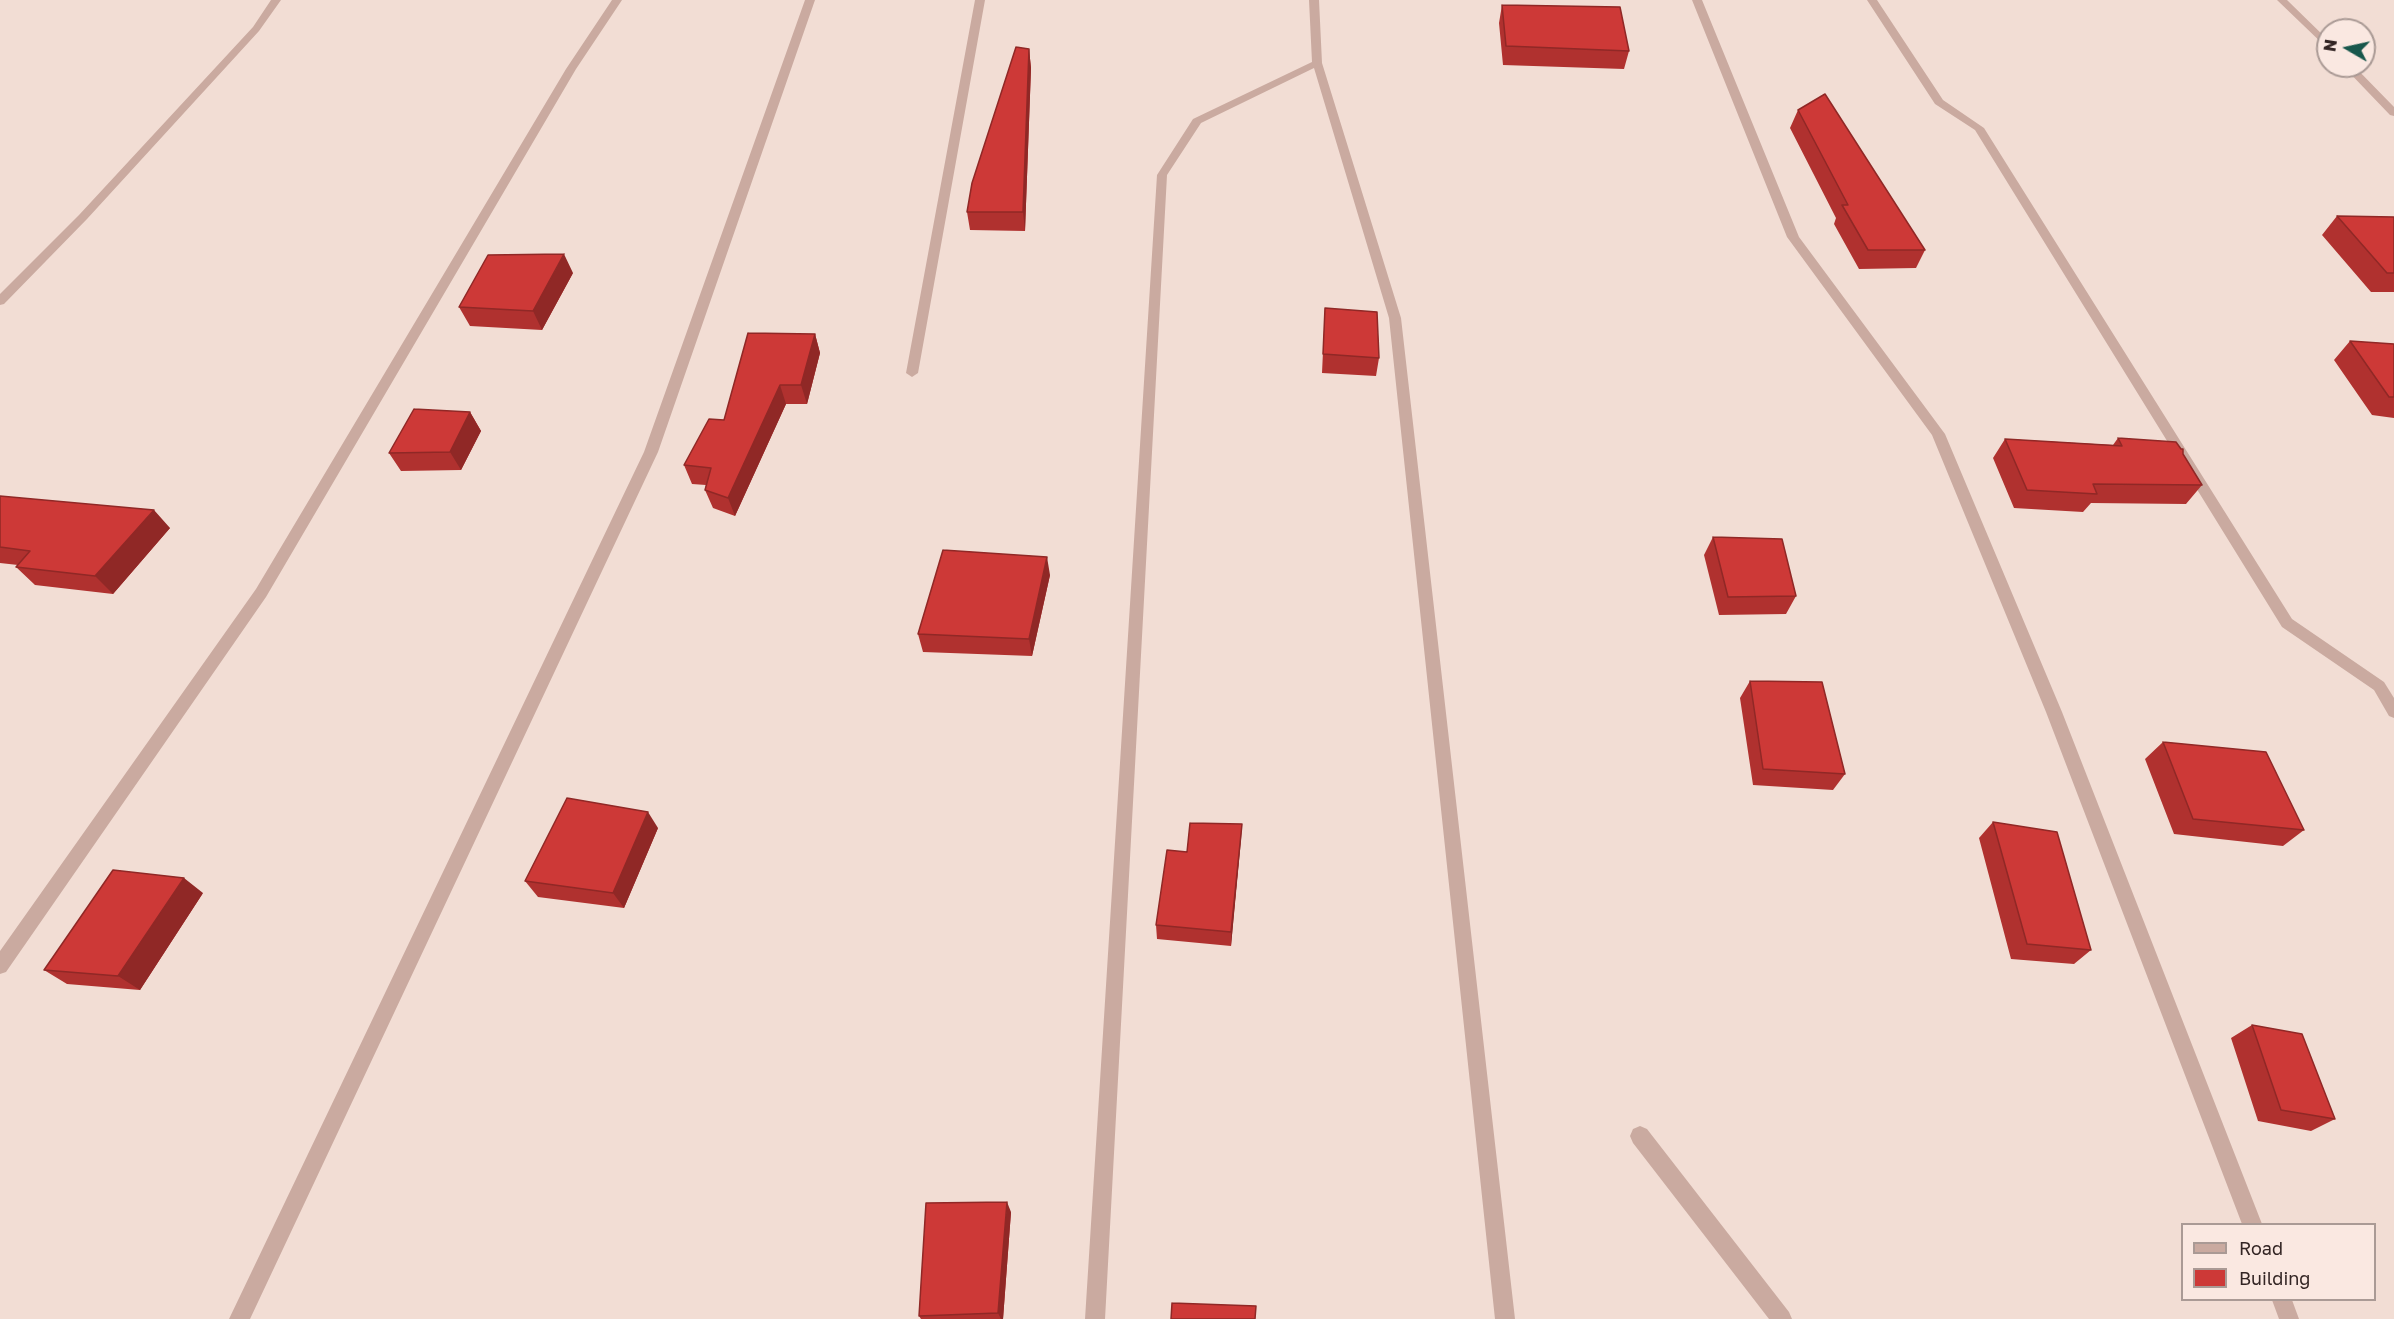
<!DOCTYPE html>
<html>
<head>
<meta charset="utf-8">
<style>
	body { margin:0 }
	#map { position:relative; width:2394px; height:1319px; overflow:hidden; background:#f2ddd4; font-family:"Golos Text",sans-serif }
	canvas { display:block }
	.legend { position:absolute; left:2181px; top:1223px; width:195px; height:78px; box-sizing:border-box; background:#fae8e1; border:2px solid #aa9a95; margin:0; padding:8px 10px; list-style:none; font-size:18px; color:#332524 }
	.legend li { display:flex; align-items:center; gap:12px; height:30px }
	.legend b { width:30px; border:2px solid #aa9a95 }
	.north { position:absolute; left:2316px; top:18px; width:60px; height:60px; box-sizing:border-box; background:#fae8e1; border:2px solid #aa9a95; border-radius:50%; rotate:279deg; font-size:16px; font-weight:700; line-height:24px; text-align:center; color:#332524 }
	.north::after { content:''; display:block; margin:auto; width:21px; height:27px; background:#18574c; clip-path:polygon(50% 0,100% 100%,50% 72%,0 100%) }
</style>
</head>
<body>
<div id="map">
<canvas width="2394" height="1319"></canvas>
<ul class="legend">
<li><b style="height:8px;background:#caaaa0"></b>Road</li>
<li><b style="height:16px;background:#cd3937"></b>Building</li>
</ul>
<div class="north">N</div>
</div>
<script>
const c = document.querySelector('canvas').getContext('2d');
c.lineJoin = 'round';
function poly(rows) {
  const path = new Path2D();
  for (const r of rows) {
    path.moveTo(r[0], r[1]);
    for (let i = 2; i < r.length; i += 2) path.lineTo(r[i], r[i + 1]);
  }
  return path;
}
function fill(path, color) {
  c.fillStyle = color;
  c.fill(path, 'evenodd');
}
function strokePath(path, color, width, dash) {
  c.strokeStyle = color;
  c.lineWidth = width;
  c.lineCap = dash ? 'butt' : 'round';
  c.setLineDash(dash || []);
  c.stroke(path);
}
const street = poly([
	[271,0,281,0,259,31,87,219,4,304,0,305,0,294,79,215,253,27,271,0],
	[612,0,622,0,576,69,266,597,6,972,0,974,0,951,256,589,566,69,612,0],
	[805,0,815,0,658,452,250,1319,229,1319,644,452,805,0],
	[975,0,985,0,918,373,912,377,906,373,975,0],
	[1309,0,1319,0,1322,63,1401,318,1515,1319,1495,1319,1389,318,1314,68,1201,123,1167,175,1105,1319,1085,1319,1157,175,1193,119,1312,62,1309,0],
	[1692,0,1702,0,1799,237,1945,434,2062,712,2262,1224,2242,1224,2046,712,1932,435,1787,237,1692,0],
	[1867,0,1877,0,1943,100,1984,128,2292,619,2384,682,2394,698,2394,718,2389,716,2374,690,2282,627,1975,130,1935,104,1867,0],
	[2277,0,2287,0,2328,40,2328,49,2277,0],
	[2343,66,2354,66,2394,107,2394,116,2390,115,2343,66],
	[1640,1126,1647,1129,1789,1312,1792,1319,1769,1319,1633,1143,1630,1136,1633,1129,1640,1126],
	[2272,1300,2292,1300,2299,1319,2279,1319,2272,1300]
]);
const wall = poly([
	[1502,5,1629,51,1624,69,1503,65,1499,23],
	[1029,49,1031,68,1025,231,970,230,967,212],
	[1798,110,1925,250,1916,268,1859,269,1834,224,1836,218,1790,128],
	[2337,216,2394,217,2394,292,2371,292,2322,235],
	[573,273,542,330,470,326,459,307],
	[1325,308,1379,358,1376,376,1322,373],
	[815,334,820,353,807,404,786,404,735,516,713,508,705,490,706,485,692,484,684,465,724,420],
	[2350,341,2394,344,2394,418,2372,415,2334,360],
	[470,412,481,431,461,470,401,471,389,453],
	[2118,438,2183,454,2202,485,2186,504,2091,503,2083,512,2014,508,1993,458,2005,439,2113,445],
	[0,496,170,528,113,594,35,585,16,567,18,565,0,563],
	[1713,537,1796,596,1786,614,1719,615,1704,555],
	[1050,575,1032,656,923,652,918,634],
	[1750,681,1845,774,1833,790,1753,785,1740,698],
	[2163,742,2304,830,2283,846,2174,834,2145,759],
	[1993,822,2091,950,2074,964,2011,959,1979,838],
	[1242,824,1231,946,1157,939,1156,925],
	[658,828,624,908,538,897,525,881],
	[203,893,140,990,67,984,44,970],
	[2252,1025,2335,1119,2311,1131,2258,1121,2231,1038],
	[1011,1212,1003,1319,921,1319,919,1316]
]);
const shadedWall = poly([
	[1029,49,1031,68,1025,231,1023,212],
	[564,254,573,273,542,330,533,311],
	[815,334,820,353,807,404,801,385],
	[780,385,786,404,735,516,728,498],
	[470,412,481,431,461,470,450,452],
	[154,510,170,528,113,594,95,576],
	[1047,557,1050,575,1032,656,1029,639],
	[648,812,658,828,624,908,613,893],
	[1242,824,1241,840,1231,946,1231,932],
	[184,878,203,893,140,990,118,976],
	[1007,1202,1011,1212,1003,1319,1001,1319,998,1313]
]);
const building = poly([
	[1502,5,1620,7,1629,51,1506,46,1502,5],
	[1016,47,1029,49,1023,212,967,212,972,183,1016,47],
	[1825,94,1925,250,1868,250,1842,205,1848,205,1798,110,1825,94],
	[2337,216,2394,217,2394,273,2387,273,2337,216],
	[564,254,533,311,459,307,488,255,564,254],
	[1325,308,1377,312,1379,358,1323,354,1325,308],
	[748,333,815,334,801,385,780,385,728,498,705,490,711,468,684,465,709,419,724,420,748,333],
	[2350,341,2394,344,2394,397,2389,397,2350,341],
	[414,409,470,412,450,452,389,453,414,409],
	[2118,438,2176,442,2181,449,2183,449,2183,454,2202,485,2093,484,2097,494,2027,490,2005,439,2122,446,2118,438],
	[0,496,154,510,95,576,16,567,30,551,0,547,0,496],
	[1713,537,1782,539,1796,596,1728,597,1713,537],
	[943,550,1047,557,1029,639,918,634,943,550],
	[1750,681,1822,682,1845,774,1763,769,1750,681],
	[2163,742,2266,752,2304,830,2193,819,2163,742],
	[567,798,648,812,613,893,525,881,567,798],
	[1993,822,2057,832,2091,950,2027,944,1993,822],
	[1190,823,1242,824,1231,932,1156,925,1167,850,1187,852,1190,823],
	[113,870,184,878,118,976,44,970,113,870],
	[2252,1025,2302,1034,2335,1119,2281,1110,2252,1025],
	[1007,1202,998,1313,919,1316,926,1203,1007,1202],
	[1172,1303,1256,1306,1255,1319,1171,1319,1172,1303]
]);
fill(street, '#caaaa0');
fill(wall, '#b0312f');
fill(shadedWall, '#902826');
fill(building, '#cd3937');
strokePath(building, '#902826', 1.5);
</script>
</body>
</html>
